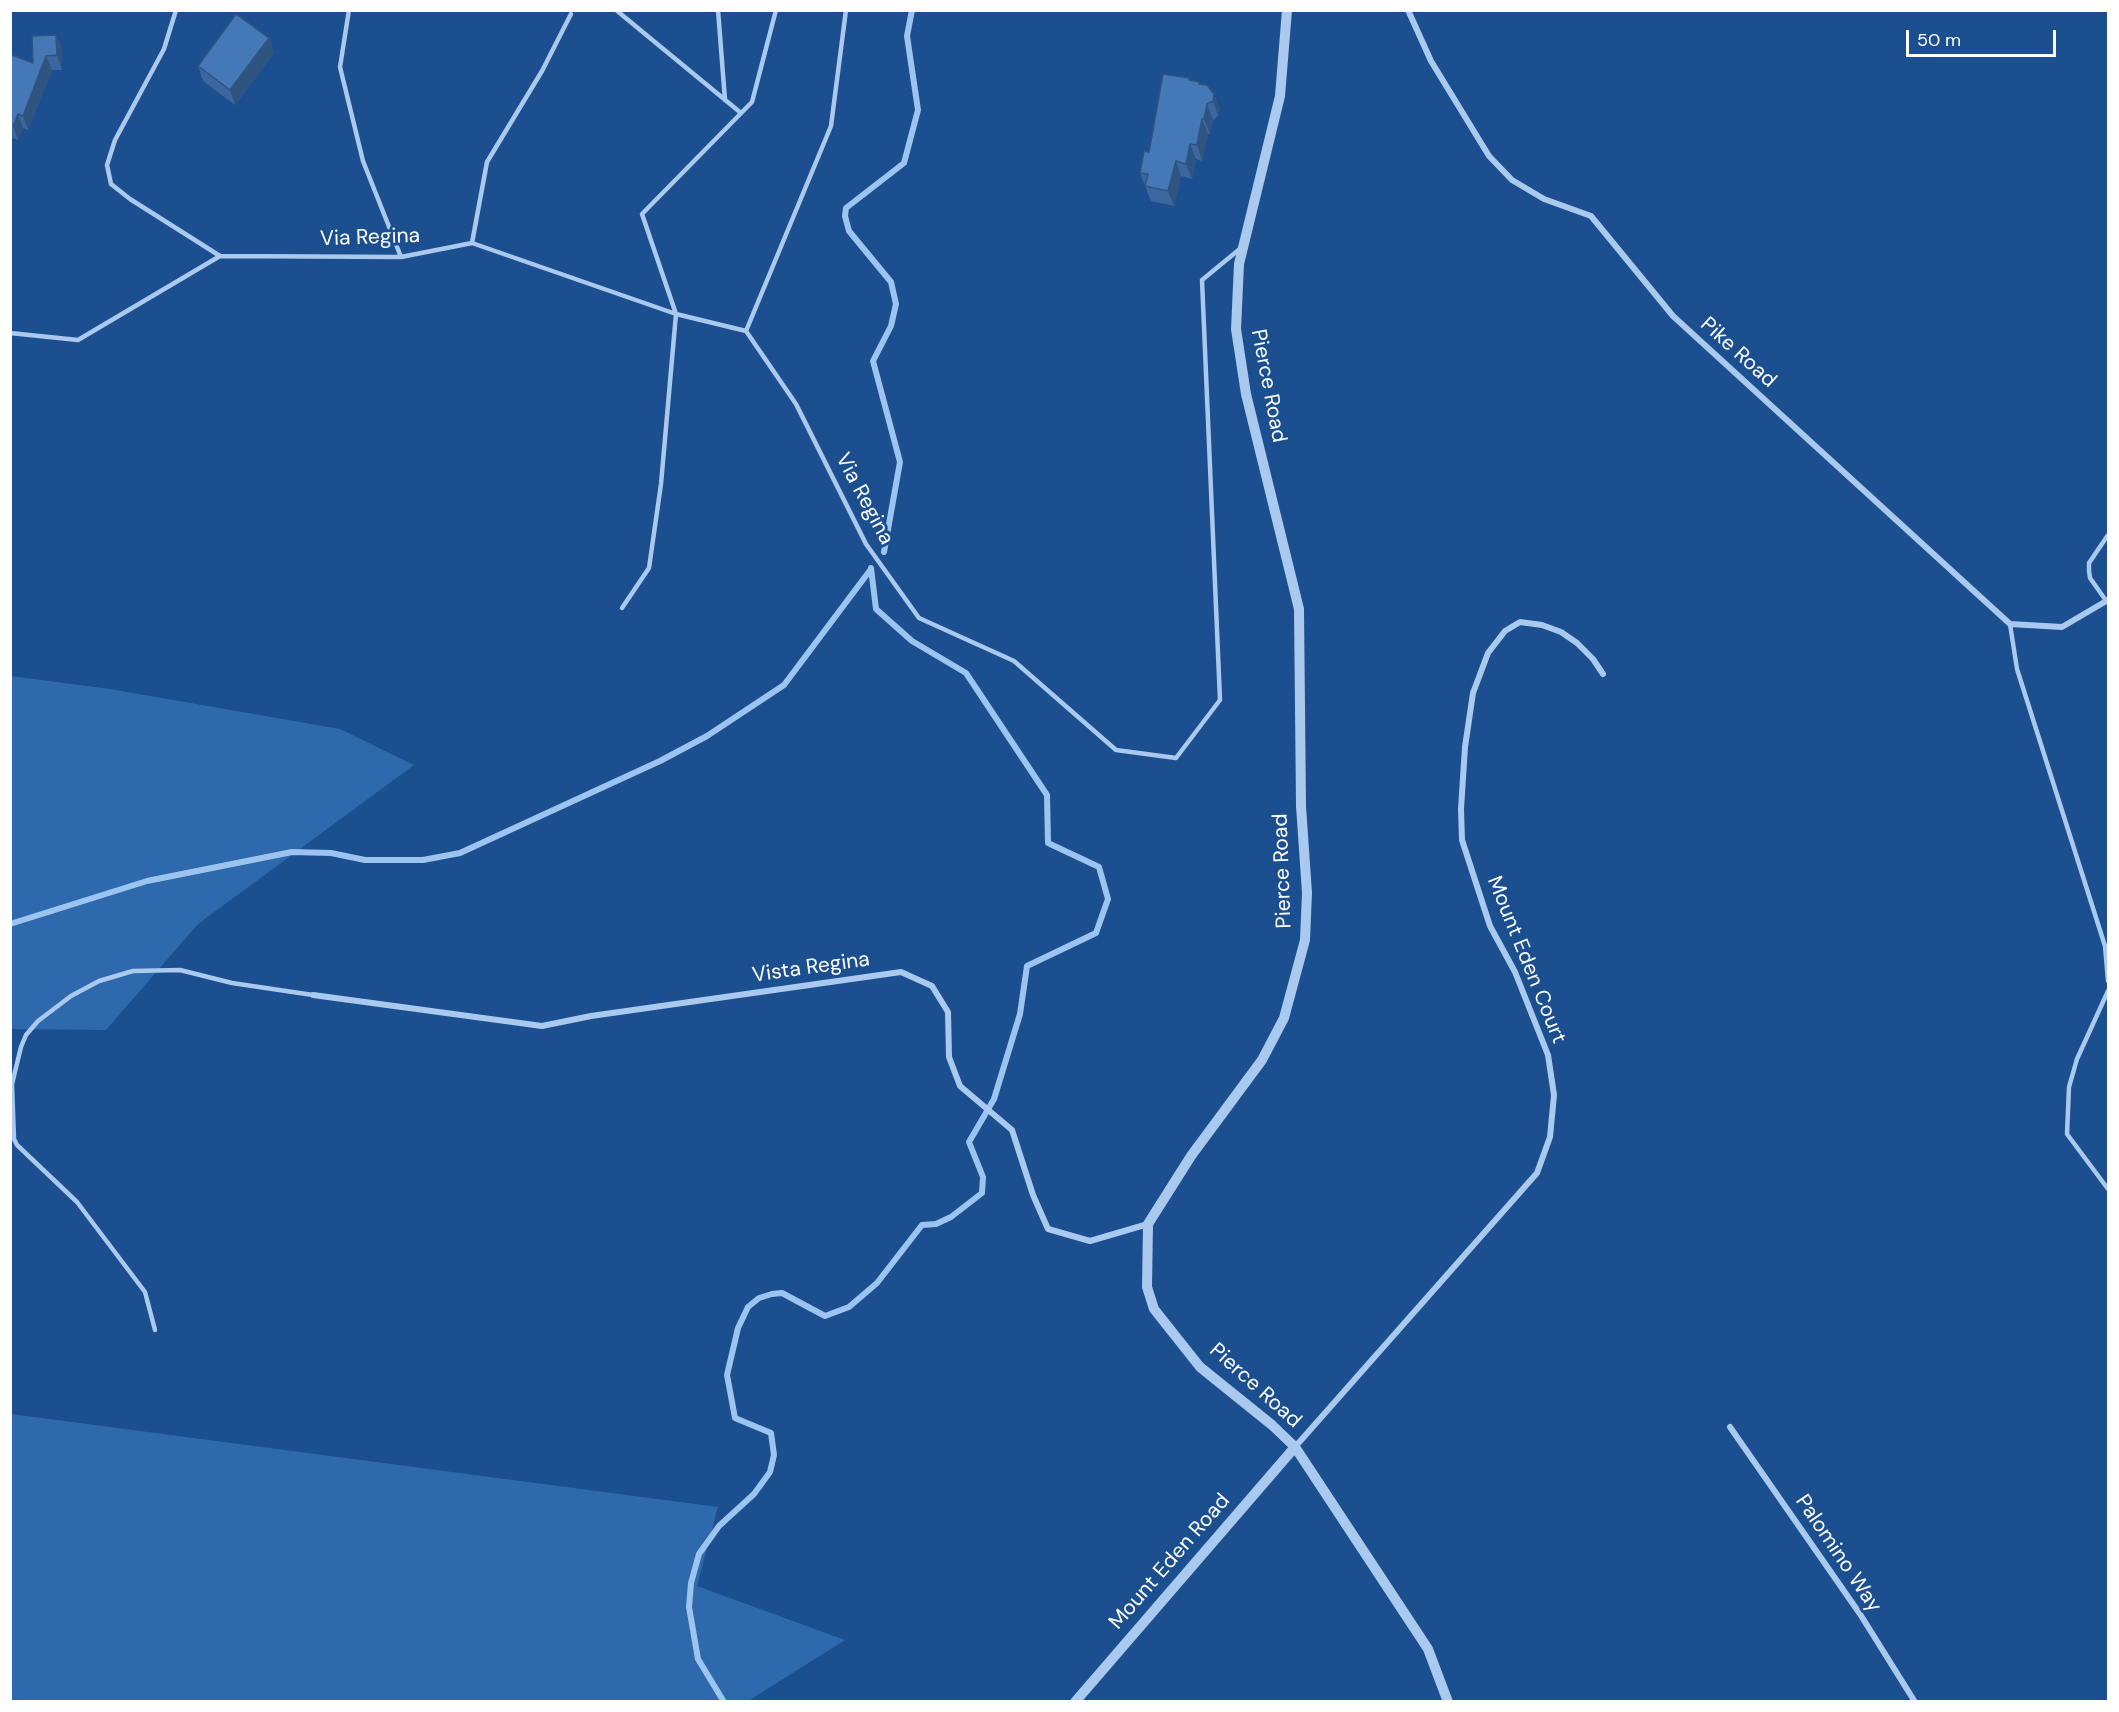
<!DOCTYPE html>
<html>
<head>
<meta charset="utf-8">
<style>
	body { margin:0 }
	#map { position:relative; width:2119px; height:1712px; overflow:hidden; background:#1b4f8f; font-family:"DM Sans",sans-serif }
	canvas { display:block }
	.frame { position:absolute; inset:0; border:12px solid #fff; pointer-events:none }
	.scale { position:absolute; left:1906px; top:30px; width:150px; height:27px; box-sizing:border-box; border:3px solid #fff; border-top:0; padding-left:8px; font-size:18px; line-height:21px; white-space:nowrap; color:#fff; -webkit-text-stroke:4px #1b4f8f; paint-order:stroke }
</style>
</head>
<body>
<div id="map">
<canvas width="2119" height="1712"></canvas>
<div class="frame"></div>
<div class="scale">50 m</div>
</div>
<script>
const c = document.querySelector('canvas').getContext('2d');
c.lineJoin = 'round';
function fill(path, color) {
  c.fillStyle = color;
  c.fill(path, 'evenodd');
}
function poly(rows) {
  const path = new Path2D();
  for (const r of rows) {
    path.moveTo(r[0], r[1]);
    for (let i = 2; i < r.length; i += 2) path.lineTo(r[i], r[i + 1]);
  }
  return path;
}
function strokePath(path, color, width, dash) {
  c.strokeStyle = color;
  c.lineWidth = width;
  c.lineCap = dash ? 'butt' : 'round';
  c.setLineDash(dash || []);
  c.stroke(path);
}
function label(font, color, halo, rows, align = 'center') {
  c.font = font + ' "DM Sans",sans-serif';
  c.lineWidth = 6;
  c.setLineDash([]);
  c.textBaseline = 'middle';
  c.strokeStyle = halo;
  c.fillStyle = color;
  for (const [text, x, y, turn = 0] of rows) {
    c.save();
    c.translate(x, y);
    c.rotate((+turn || 0) * Math.PI / 180);
    c.textAlign = isNaN(turn) ? turn : align;
    if (halo) c.strokeText(text, 0, 0);
    c.fillText(text, 0, 0);
    c.restore();
  }
}
const green = poly([
	[11,676,110,689,340,729,414,765,198,924,106,1030,11,1029],
	[11,1414,718,1507,697,1586,845,1640,748,1701,11,1701]
]);
const stream = poly([
	[884,552,900,462,873,361,891,326,896,304,891,282,849,231,845,216,846,208,904,163,918,110,907,36,912,10],
	[10,924,147,881,292,852,331,853,365,860,423,860,460,853,660,761,707,736,784,685,871,569],
	[724,1702,698,1659,689,1607,691,1583,699,1554,719,1526,754,1494,770,1472,774,1455,771,1433,735,1418,727,1375,738,1328,748,1307,759,1298,772,1294,782,1293,825,1316,849,1307,877,1283,922,1225,936,1224,951,1217,982,1193,983,1177,969,1142,994,1099,1020,1014,1027,966,1096,933,1108,899,1099,867,1048,843,1047,795,966,673,912,641,876,609,871,568]
]);
const service = poly([
	[176,10,164,49,115,140,107,165,111,184,130,199,220,256],
	[349,10,340,67,363,161,401,257],
	[616,10,741,113],
	[718,10,725,100],
	[472,243,487,162,542,71,571,14],
	[746,331,831,126,846,10],
	[10,333,78,340,220,256,401,257,472,243,676,314,746,331,796,404,866,544,919,618,1014,661,1116,750,1176,758,1220,700,1202,280,1241,248],
	[2107,602,2090,578,2089,571,2089,563,2108,535],
	[622,608,649,568,661,484,676,314,642,214,752,102,776,10],
	[2010,624,2017,669,2105,946,2108,981],
	[2108,991,2077,1059,2069,1087,2067,1134,2108,1189],
	[155,1330,145,1292,77,1202,17,1145,14,1139,12,1084,21,1047,26,1035,38,1021,71,996,99,981,133,971,180,970,232,983,313,995]
]);
const minor = poly([
	[1408,10,1431,61,1489,156,1512,180,1544,199,1591,216,1673,316,2010,624,2062,627,2108,600],
	[313,995,542,1026,591,1016,901,972,932,986,948,1012,949,1057,960,1086,1012,1130,1033,1195,1048,1229,1090,1241,1148,1224],
	[1730,1427,1860,1614,1915,1702],
	[1295,1447,1537,1173,1550,1137,1554,1095,1548,1055,1515,972,1490,926,1462,840,1461,809,1465,747,1473,693,1488,653,1505,631,1520,622,1542,625,1561,632,1577,643,1593,659,1603,674]
]);
const tertiary = poly([
	[1287,10,1280,96,1239,264,1236,329,1246,394,1299,609,1301,806,1307,893,1305,940,1284,1018,1262,1060,1191,1156,1148,1224,1147,1287,1154,1309,1200,1367,1272,1425,1295,1447,1428,1649,1448,1702],
	[1075,1702,1295,1447]
]);
const wall = poly([
	[56,35,62,49,62,70,52,70,28,130,23,128,18,140,10,137,10,59,33,63],
	[269,38,274,53,235,105,203,81,198,66],
	[1189,78,1190,80,1199,82,1200,84,1214,94,1220,109,1218,116,1213,120,1210,134,1208,134,1202,161,1196,159,1192,179,1181,176,1174,206,1151,201,1140,173,1149,152]
]);
const shadedWall = poly([
	[56,35,62,49,62,70,57,55],
	[269,38,274,53,235,105,230,90],
	[46,56,52,70,28,130,23,116],
	[1214,94,1220,109,1218,116,1213,101],
	[1207,104,1213,120,1210,134,1204,119],
	[18,114,23,128,18,140,13,126],
	[1202,119,1208,134,1202,161,1197,145],
	[1190,144,1196,159,1192,179,1186,164],
	[1176,161,1181,176,1174,206,1168,191]
]);
const building = poly([
	[236,14,269,38,230,90,198,66,236,14],
	[56,35,57,55,46,56,23,116,18,114,13,126,10,125,10,59,12,55,33,63,32,36,56,35],
	[1163,74,1189,78,1189,80,1199,82,1199,84,1207,85,1214,94,1213,101,1207,104,1204,119,1202,119,1197,145,1190,144,1186,164,1176,161,1168,191,1145,186,1148,174,1140,173,1144,151,1149,152,1163,74]
]);
const streetNames = [
	["Via Regina",370,238,-2],
	["Pike Road",1738,353,42],
	["Pierce Road",1268,386,79],
	["Via Regina",864,499,62],
	["Pierce Road",1283,871,-92],
	["Mount Eden Court",1526,960,68],
	["Vista Regina",811,968,-8],
	["Pierce Road",1255,1386,42],
	["Palomino Way",1838,1554,56],
	["Mount Eden Road",1170,1562,-49]
];
fill(green, '#2e69ad');
strokePath(stream, '#9cc4f0', 6);
strokePath(service, '#a9c9ee', 4.5);
strokePath(minor, '#a9c9ee', 6);
strokePath(tertiary, '#a9c9ee', 10);
fill(wall, '#3a679d');
fill(shadedWall, '#305480');
fill(building, '#4478b7');
strokePath(building, '#305480', 1.5);
label('21px', '#fff', '#1b4f8f', streetNames);
</script>
</body>
</html>
